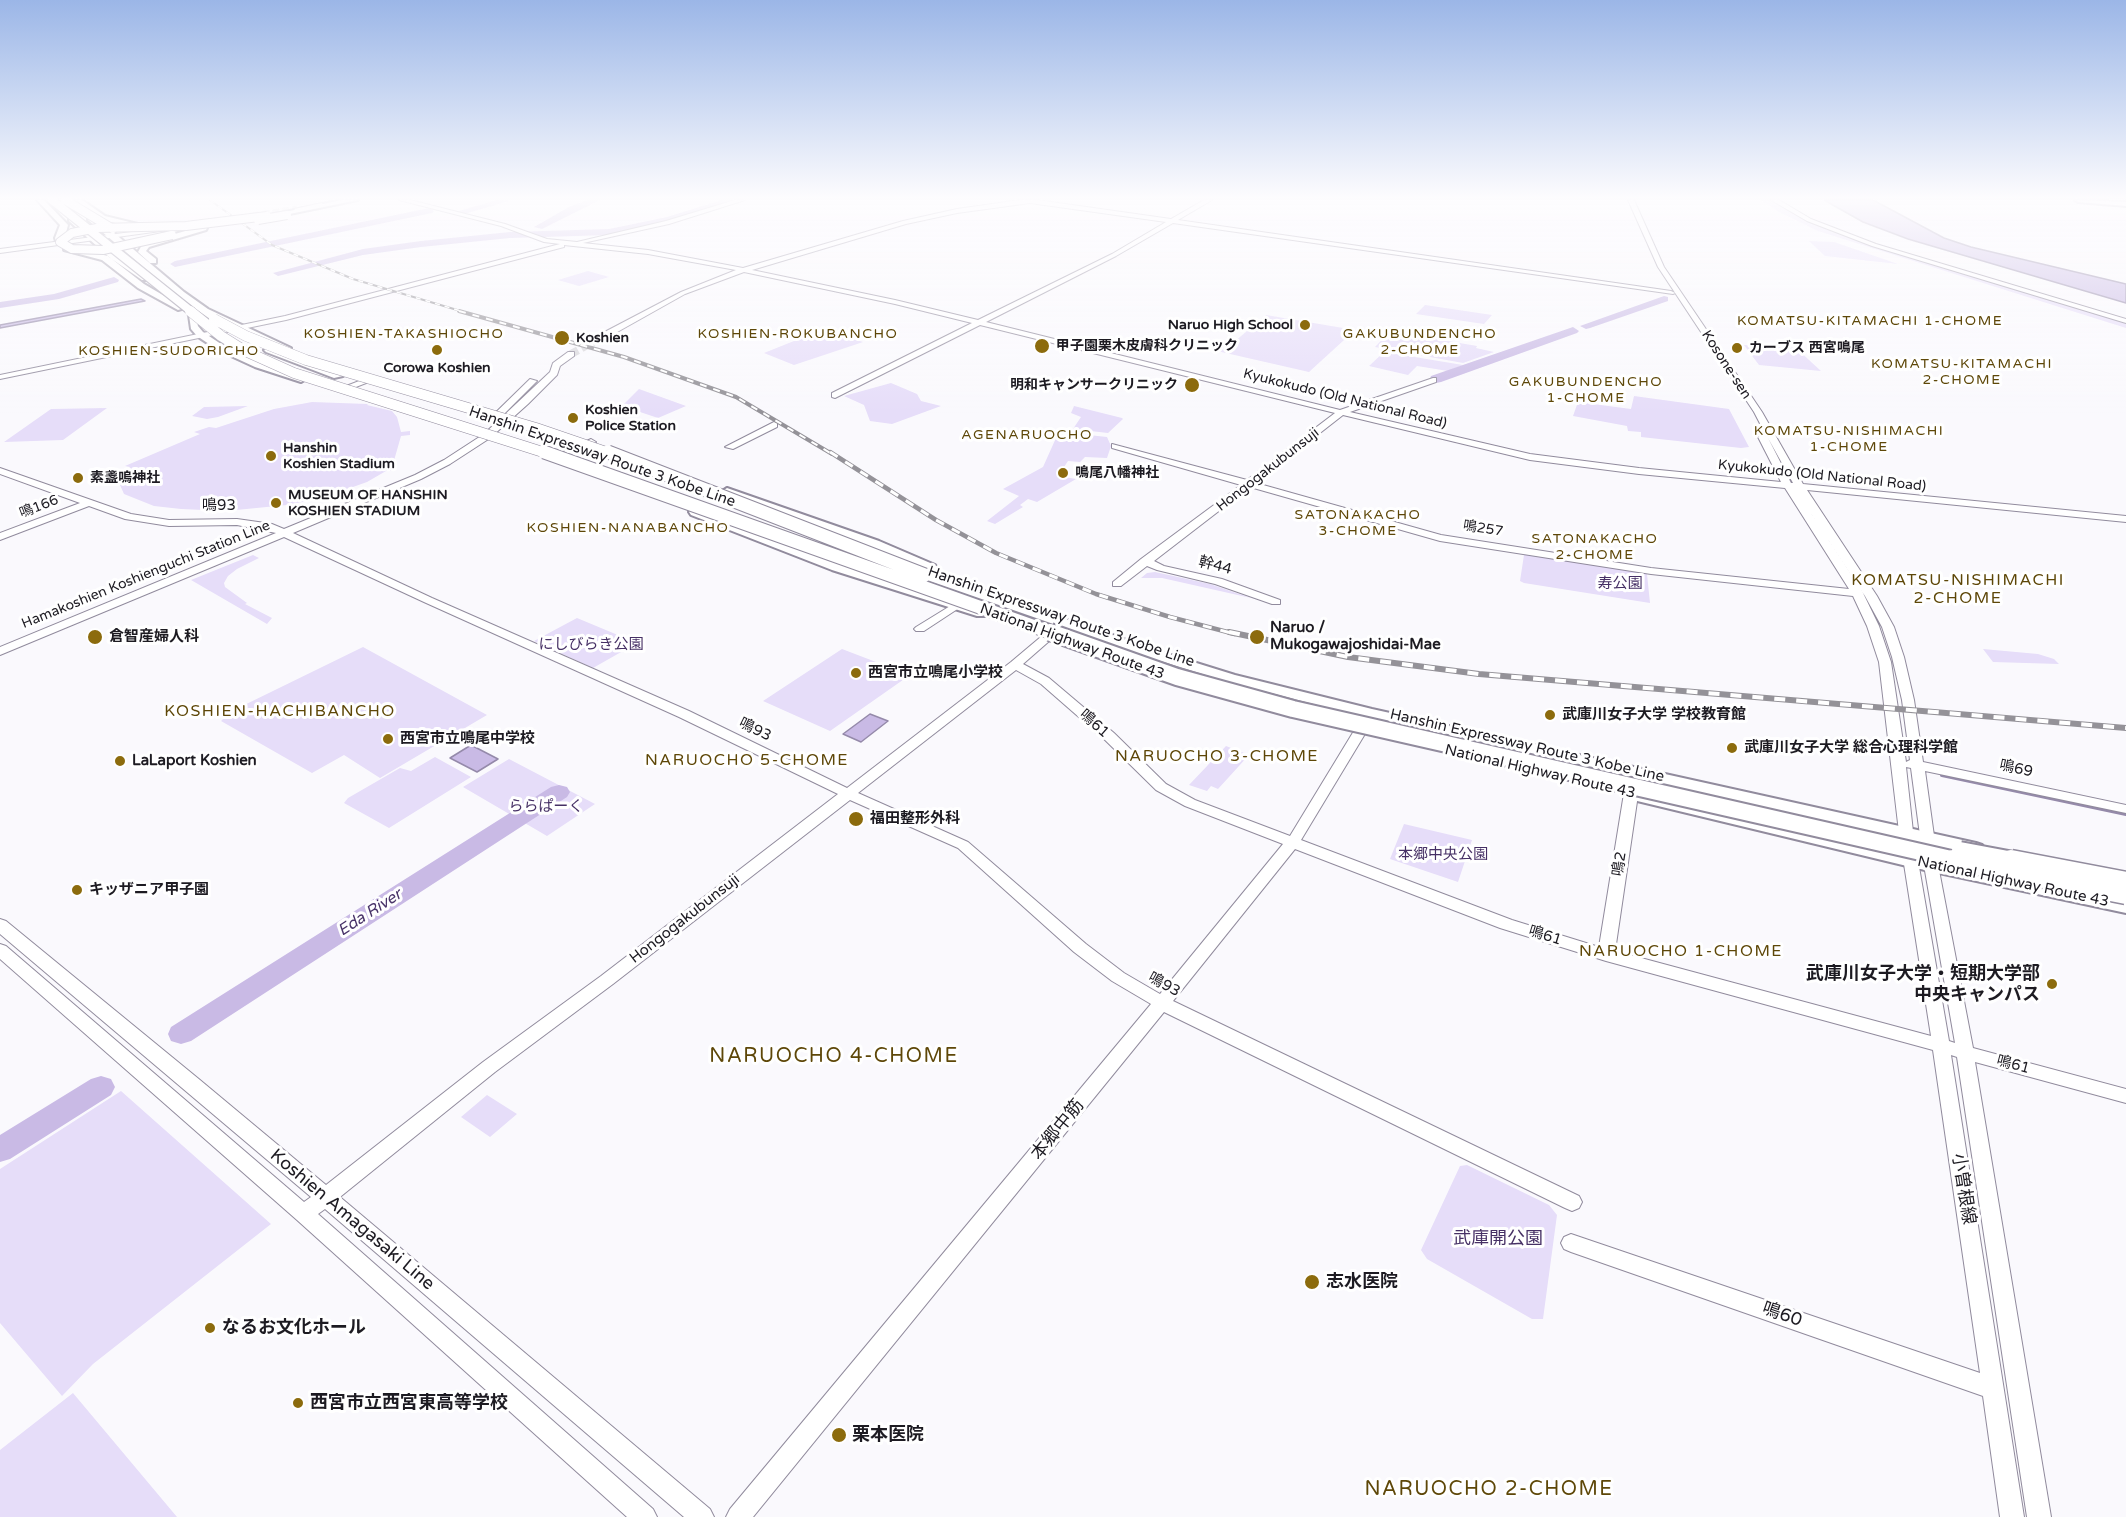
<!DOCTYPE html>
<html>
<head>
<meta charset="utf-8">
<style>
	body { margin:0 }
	canvas { display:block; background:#faf9fd }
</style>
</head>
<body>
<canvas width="2126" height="1517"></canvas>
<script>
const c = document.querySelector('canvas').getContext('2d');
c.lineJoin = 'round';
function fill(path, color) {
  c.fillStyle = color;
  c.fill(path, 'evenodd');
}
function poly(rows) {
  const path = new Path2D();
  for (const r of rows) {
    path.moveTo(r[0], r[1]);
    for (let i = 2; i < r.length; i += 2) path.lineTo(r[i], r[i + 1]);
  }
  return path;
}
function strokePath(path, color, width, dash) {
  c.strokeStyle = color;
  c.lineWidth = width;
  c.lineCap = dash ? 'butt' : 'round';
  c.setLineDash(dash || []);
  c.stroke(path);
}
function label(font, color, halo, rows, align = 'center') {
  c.font = font + ' "Varela Round","Noto Sans JP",sans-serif';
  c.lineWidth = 6;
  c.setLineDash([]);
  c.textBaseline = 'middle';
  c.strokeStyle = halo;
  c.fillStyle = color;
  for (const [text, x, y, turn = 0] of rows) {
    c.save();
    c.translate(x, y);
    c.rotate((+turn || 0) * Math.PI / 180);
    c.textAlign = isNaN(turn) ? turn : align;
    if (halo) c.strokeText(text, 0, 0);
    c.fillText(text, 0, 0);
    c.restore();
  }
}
const green = poly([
	[1761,200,1771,200,1828,230,1872,246,2126,322,2126,328,1818,231,1779,212],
	[1809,241,1834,242,1898,264,1825,256],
	[588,271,609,277,579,286,558,280],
	[1425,305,1492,315,1484,324,1416,314],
	[1266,315,1355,330,1309,372,1217,351,1229,342,1234,342],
	[819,331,829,331,863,342,794,365,764,353],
	[1390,331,1477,346,1476,348,1494,352,1463,363,1375,347],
	[1744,345,1796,348,1821,371,1759,365],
	[1384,352,1463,365,1448,371,1417,366,1408,375,1369,366],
	[891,383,917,394,921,401,941,406,892,424,870,421,864,405,844,396],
	[639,389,686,406,658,418,622,406],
	[1634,396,1729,409,1749,447,1741,448,1641,437,1641,432,1628,431,1627,426,1573,416,1578,402,1631,409],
	[312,402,368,404,367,405,392,411,397,417,401,432,410,431,410,435,401,436,391,471,386,471,367,482,322,498,287,505,226,511,181,509,154,506,124,494,120,485,122,476,130,467,125,466,200,434,194,432,209,427,216,428,274,409],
	[248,406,218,417,207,419,192,416,204,407],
	[1074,406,1122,418,1123,419,1108,433,1073,429,1081,417,1071,413],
	[107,408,63,440,4,442,51,409],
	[1070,433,1107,437,1111,446,1107,458,1085,457,1080,462,1068,461,1058,476,1076,479,1037,502,1028,499,1020,505,1023,507,995,524,987,521,1019,496,1003,489,1043,467,1056,438],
	[1528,554,1644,572,1647,574,1650,603,1524,583,1520,581,1524,555],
	[253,555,259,558,237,569,228,576,224,583,225,587,247,603,245,604,272,618,267,624,191,580],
	[1155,572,1210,584,1251,598,1162,578,1141,578,1147,573],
	[577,618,637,643,593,668,534,641],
	[363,647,487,715,380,778,344,755,312,773,221,721,230,712],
	[842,649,910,675,830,731,763,701],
	[1983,649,2038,654,2054,659,2059,664,1993,662],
	[1226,746,1249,755,1218,789,1211,786,1207,791,1189,785],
	[435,757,471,777,389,828,344,803,348,798,400,768,411,771],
	[509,759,595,804,547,836,463,787],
	[1404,824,1472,840,1458,882,1390,859],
	[121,1091,271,1224,93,1364,62,1396,0,1323,0,1169],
	[487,1095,517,1114,490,1137,461,1117],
	[1467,1165,1549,1205,1557,1215,1543,1319,1532,1319,1427,1259,1421,1250,1460,1166],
	[73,1393,177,1517,0,1517,0,1450]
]);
const water = poly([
	[1824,200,1873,200,1944,238,1971,247,2126,284,2126,303,1908,239,1863,222,1824,200],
	[141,299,145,301,0,328,0,325,141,299],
	[870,714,888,721,861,742,843,734,870,714],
	[471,745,498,759,477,772,450,758,471,745]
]);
const stream = poly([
	[1942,775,2126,814]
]);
const river = poly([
	[497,200,509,201,464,214,459,211,497,200],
	[587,200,600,200,542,229,534,227,569,207,587,200],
	[722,200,736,200,672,221,609,235,510,238,421,247,363,255,278,276,273,273,363,249,421,241,510,232,609,229,667,217,722,200],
	[429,208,434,211,432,213,175,267,170,264,175,261,429,208],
	[114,277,119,280,118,282,59,299,0,308,0,302,54,294,114,277],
	[1664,296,1668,297,1668,301,1590,328,1586,329,1580,326,1664,296],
	[1573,327,1579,331,1577,333,1441,382,1436,383,1430,379,1431,376,1573,327],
	[559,785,567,787,570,792,567,797,191,1041,181,1044,171,1041,168,1034,171,1027,551,787,559,785],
	[101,1076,111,1079,115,1087,111,1095,10,1159,0,1162,0,1135,91,1079,101,1076]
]);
const secondaryTunnelFar1 = poly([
	[253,216,297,209]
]);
const secondaryTunnel = poly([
	[571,354,600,338]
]);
const secondary = poly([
	[399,200,410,200,505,224,547,239,577,242,666,221,735,200,745,200,669,224,583,243,648,250,743,268,903,221,957,209,1020,200,1037,200,1171,219,1204,200,1212,200,1178,220,1671,291,1675,293,1673,294,1173,223,1116,256,986,322,1340,410,1433,378,1436,378,1436,382,1350,412,1530,454,1639,468,1781,482,1758,437,1763,434,1767,437,1754,412,1658,267,1628,200,1634,200,1664,267,1762,412,1803,484,2126,516,2126,522,1807,490,1877,596,1894,627,1904,657,1914,700,1923,762,2126,805,2126,813,1925,771,1938,865,1973,1048,2126,1089,2126,1103,1975,1062,2051,1517,2027,1517,1957,1057,1951,1055,2024,1517,2000,1517,1983,1396,1571,1252,1564,1249,1561,1243,1564,1237,1571,1234,1980,1373,1933,1050,1606,961,1500,928,1295,849,1173,1001,1579,1196,1582,1202,1579,1208,1572,1211,1565,1208,1164,1012,753,1517,726,1517,730,1509,1151,1004,1112,981,1074,952,958,848,850,800,613,984,495,1072,340,1197,710,1509,714,1517,684,1517,325,1209,318,1214,653,1509,657,1517,627,1517,297,1220,0,959,0,944,6,946,304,1202,311,1197,0,934,0,919,6,921,200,1080,326,1185,483,1062,601,976,838,794,679,717,424,602,284,537,0,655,0,647,276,533,237,525,169,526,125,519,89,506,0,540,0,533,80,503,0,474,0,468,131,514,169,520,237,519,272,524,284,529,415,475,444,460,484,434,550,372,553,363,568,352,574,352,574,356,560,366,557,375,528,404,490,438,450,464,421,479,293,533,432,598,689,711,847,788,1011,662,1055,625,1059,623,1063,625,1065,627,1063,629,1023,664,1049,678,1114,733,1166,784,1195,800,1290,836,1363,716,1373,716,1374,719,1301,840,1512,920,1599,947,1626,781,1628,778,1638,778,1640,781,1615,951,1931,1036,1899,832,1879,662,1867,626,1853,596,1651,574,1440,541,1250,487,1154,561,1164,566,1222,579,1280,600,1280,604,1272,604,1215,584,1157,570,1147,566,1121,586,1113,586,1113,582,1141,559,1241,485,1112,448,1112,444,1247,480,1335,413,980,325,835,398,832,397,832,393,972,323,895,304,744,272,685,294,603,340,597,340,597,336,681,292,736,270,648,254,564,245,564,247,286,320,0,379,0,375,285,316,560,244,544,242,501,226,399,200],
	[1030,203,1166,222,1112,254,978,320,895,300,752,270,906,224,957,213,1030,203],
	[1343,415,1530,460,1639,474,1785,488,1849,589,1651,568,1441,535,1256,483,1343,415],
	[1768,438,1793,483,1791,483,1768,438],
	[1795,489,1865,596,1882,627,1892,657,1902,700,1910,760,1906,762,1891,662,1879,626,1863,593,1795,489],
	[1016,670,1041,684,1104,739,1156,790,1185,806,1283,844,1160,994,1124,973,1086,944,968,842,858,793,1016,670],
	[1906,767,1911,768,1924,865,1955,1043,1949,1041,1913,832,1906,767],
	[1771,200,1779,200,1811,219,1876,244,2126,319,2126,323,1872,246,1807,221,1771,200],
	[322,203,324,206,297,211,294,209,322,203],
	[170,227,168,230,0,253,0,249,170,227],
	[372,376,379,378,343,392,336,390,372,376],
	[530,379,537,381,494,424,488,424,488,420,530,379],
	[774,422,777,423,777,427,733,449,725,447,774,422],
	[591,439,596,442,594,444,558,460,550,458,591,439],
	[955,603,961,606,959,608,924,631,916,631,914,629,916,627,955,603]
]);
const highway = poly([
	[37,200,44,200,68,225,63,244,57,244,55,238,60,225,37,200],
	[74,200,82,200,105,216,146,226,142,228,100,220,74,200],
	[342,200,358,200,270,218,266,216,342,200],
	[2075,200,2126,202,2126,206,2078,202,2075,200],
	[88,216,94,216,184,292,208,309,291,348,283,350,215,319,210,319,178,296,88,220,88,216],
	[69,217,75,217,115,253,148,276,148,280,142,280,109,257,69,221,69,217],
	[203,226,207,228,206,230,149,247,146,251,156,259,156,263,150,263,138,252,143,243,203,226],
	[67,246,108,256,144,284,185,308,178,310,138,288,102,260,64,250,64,246,67,246],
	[189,315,195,315,198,326,203,332,224,346,306,379,301,382,255,367,218,350,197,336,191,329,189,315],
	[269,347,342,374,343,376,334,378,266,352,264,350,269,347],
	[727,488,879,541,935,565,937,568,930,572,1161,652,1235,675,1372,709,1976,843,1982,845,1985,849,1982,853,1976,855,1371,719,1225,681,1151,658,907,573,905,570,907,567,918,567,869,547,723,495,721,492,727,488],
	[695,508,842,564,987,610,989,613,987,616,977,616,832,570,691,515,689,512,691,509,695,508],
	[1635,790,1911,855,2126,899,2126,913,1911,867,1629,799,1626,795,1629,791,1635,790]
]);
const railFar3 = poly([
	[210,200,272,245,353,279,464,312]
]);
const railFar2 = poly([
	[459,311,624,357,736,397,832,454]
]);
const railFar1 = poly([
	[830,452,936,520,996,553,1096,594,1170,617,1235,634]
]);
const rail = poly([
	[1229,632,1348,657,1479,674,2126,728]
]);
const highwayBridgeFar4 = poly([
	[52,200,192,312],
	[65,200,113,229],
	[258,220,287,215],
	[172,235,103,250,72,249,60,242,72,233,97,228,186,226,267,216]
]);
const highwayBridgeFar3 = poly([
	[190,311,221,336,245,351,294,373,549,454],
	[214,319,246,336,306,360,536,428,612,454]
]);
const highwayBridgeFar2 = poly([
	[544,452,1055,634],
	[608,452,925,575]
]);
const highwayBridgeFar1 = poly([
	[1050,632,1177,677,1293,709,1960,861],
	[1960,850,2019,861]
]);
const highwayBridge = poly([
	[1953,860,2126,894],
	[2011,860,2126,882]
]);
const markers = [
	[1305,325,6,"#8c6b0d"],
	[562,338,8,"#8c6b0d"],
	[1042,346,8,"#8c6b0d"],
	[1737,348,6,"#8c6b0d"],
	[437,350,6,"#8c6b0d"],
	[1192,385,8,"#8c6b0d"],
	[573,418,6,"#8c6b0d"],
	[271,456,6,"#8c6b0d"],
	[1063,473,6,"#8c6b0d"],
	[78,478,6,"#8c6b0d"],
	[276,503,6,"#8c6b0d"],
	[95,637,8,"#8c6b0d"],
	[1257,637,8,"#8c6b0d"],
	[856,673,6,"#8c6b0d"],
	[1550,715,6,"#8c6b0d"],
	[388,739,6,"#8c6b0d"],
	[1732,748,6,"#8c6b0d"],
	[120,761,6,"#8c6b0d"],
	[856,819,8,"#8c6b0d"],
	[77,890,6,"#8c6b0d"],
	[2052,984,6,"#8c6b0d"],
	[1312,1282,8,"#8c6b0d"],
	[210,1328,6,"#8c6b0d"],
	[298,1403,6,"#8c6b0d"],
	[839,1435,8,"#8c6b0d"]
];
const farNeighbourhoodnames = [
	["KOMATSU-KITAMACHI 1-CHOME",1870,321],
	["KOSHIEN-TAKASHIOCHO",404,334],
	["KOSHIEN-ROKUBANCHO",798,334],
	["GAKUBUNDENCHO",1420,334],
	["2-CHOME",1420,350],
	["KOSHIEN-SUDORICHO",169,351],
	["KOMATSU-KITAMACHI",1962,364],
	["2-CHOME",1962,380],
	["GAKUBUNDENCHO",1586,382],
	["1-CHOME",1586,398],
	["KOMATSU-NISHIMACHI",1849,431],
	["1-CHOME",1849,447],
	["AGENARUOCHO",1027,435],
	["SATONAKACHO",1358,515],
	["3-CHOME",1358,531],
	["KOSHIEN-NANABANCHO",628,528],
	["SATONAKACHO",1595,539],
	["2-CHOME",1595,555]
];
const farPoinames = [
	["Naruo High School",1293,325,"right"],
	["Koshien",576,338],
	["甲子園栗木皮膚科クリニック",1056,346],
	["カーブス 西宮鳴尾",1749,348],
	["Corowa Koshien",437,368,"center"],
	["明和キャンサークリニック",1178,385,"right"],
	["Koshien",585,410],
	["Police Station",585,426],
	["Hanshin",283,448],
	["Koshien Stadium",283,464],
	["鳴尾八幡神社",1075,473],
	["素盞嗚神社",90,478],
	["MUSEUM OF HANSHIN",288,495],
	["KOSHIEN STADIUM",288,511]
];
const farStreetnames = [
	["Kosone-sen",1726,365,57],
	["Kyukokudo (Old National Road)",1345,399,14],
	["Hongogakubunsuji",1268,470,-38],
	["Kyukokudo (Old National Road)",1822,476,6],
	["鳴166",39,507,-21],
	["鳴257",1483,529,9],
	["Hamakoshien Koshienguchi Station Line",146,575,-22]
];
const streetNames = [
	["Hanshin Expressway Route 3 Kobe Line",602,457,19],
	["鳴93",219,506],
	["幹44",1215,566,14],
	["Hanshin Expressway Route 3 Kobe Line",1061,617,19],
	["National Highway Route 43",1072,642,20],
	["鳴61",1094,724,41],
	["鳴93",755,730,26],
	["Hanshin Expressway Route 3 Kobe Line",1527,746,13],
	["鳴69",2016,769,12],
	["National Highway Route 43",1540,772,13],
	["鳴2",1620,864,-81],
	["National Highway Route 43",2013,882,12],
	["Hongogakubunsuji",685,919,-38],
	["鳴61",1545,936,17],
	["鳴93",1164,985,29],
	["鳴61",2013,1065,15]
];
const parkNames = [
	["寿公園",1620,584],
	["にしびらき公園",591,645],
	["ららぱーく",546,807],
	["本郷中央公園",1443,855]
];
const poiNames = [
	["Naruo /",1270,628],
	["Mukogawajoshidai-Mae",1270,645],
	["倉智産婦人科",109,637],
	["西宮市立鳴尾小学校",868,673],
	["武庫川女子大学 学校教育館",1562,715],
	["西宮市立鳴尾中学校",400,739],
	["武庫川女子大学 総合心理科学館",1744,748],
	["LaLaport Koshien",132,761],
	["福田整形外科",870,819],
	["キッザニア甲子園",89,890]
];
const neighbourhoodNames = [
	["KOMATSU-NISHIMACHI",1958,581],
	["2-CHOME",1958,599],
	["KOSHIEN-HACHIBANCHO",280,712],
	["NARUOCHO 3-CHOME",1217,757],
	["NARUOCHO 5-CHOME",747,761],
	["NARUOCHO 1-CHOME",1681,952]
];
const waterNames = [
	["Eda River",370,913,-33]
];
const nearPoinames = [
	["武庫川女子大学・短期大学部",2040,974,"right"],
	["中央キャンパス",2040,995,"right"],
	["志水医院",1326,1282],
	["なるお文化ホール",222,1328],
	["西宮市立西宮東高等学校",310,1403],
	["栗本医院",852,1435]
];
const nearStreetnames = [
	["本郷中筋",1058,1130,-51],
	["小曽根線",1963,1189,81],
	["Koshien Amagasaki Line",352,1220,40],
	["鳴60",1782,1315,19]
];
const nearParknames = [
	["武庫開公園",1498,1239]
];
const nearNeighbourhoodnames = [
	["NARUOCHO 4-CHOME",834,1057],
	["NARUOCHO 2-CHOME",1489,1490]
];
fill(green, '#e6ddf9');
fill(water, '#c9bae5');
strokePath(water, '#958aaa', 1.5);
strokePath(stream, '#958aaa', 4);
fill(river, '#c9bae5');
strokePath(secondaryTunnelFar1, '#d9d8dc', 7, [7, 3]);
strokePath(secondaryTunnel, '#d9d8dc', 8, [8, 4]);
strokePath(secondary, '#918b9d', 2);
strokePath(highway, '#918b9d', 4);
fill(secondary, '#fff');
fill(highway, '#fff');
strokePath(railFar3, '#949298', 2);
strokePath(railFar2, '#949298', 4);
strokePath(railFar1, '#949298', 4.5);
strokePath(rail, '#949298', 6);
strokePath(railFar3, '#fff', 1.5, [5]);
strokePath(railFar2, '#fff', 2, [7]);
strokePath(railFar1, '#fff', 3, [9]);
strokePath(rail, '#fff', 4, [11]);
strokePath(highwayBridgeFar4, '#918b9d', 10, []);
strokePath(highwayBridgeFar3, '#918b9d', 11, []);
strokePath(highwayBridgeFar2, '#918b9d', 15, []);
strokePath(highwayBridgeFar1, '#918b9d', 20, []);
strokePath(highwayBridge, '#918b9d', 23, []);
strokePath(highwayBridgeFar4, '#fff', 8);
strokePath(highwayBridgeFar3, '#fff', 10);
strokePath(highwayBridgeFar2, '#fff', 13);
strokePath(highwayBridgeFar1, '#fff', 16);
strokePath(highwayBridge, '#fff', 20);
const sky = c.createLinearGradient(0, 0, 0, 413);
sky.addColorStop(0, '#9bb6e7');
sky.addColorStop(0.48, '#fdfcfe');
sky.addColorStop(1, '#fdfcfe00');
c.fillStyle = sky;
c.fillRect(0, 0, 2126, 413);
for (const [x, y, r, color] of markers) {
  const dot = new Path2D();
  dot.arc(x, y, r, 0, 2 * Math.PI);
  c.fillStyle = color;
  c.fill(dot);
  strokePath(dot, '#fff', 2);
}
c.letterSpacing = '1.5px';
label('14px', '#5e4708', '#fff', farNeighbourhoodnames);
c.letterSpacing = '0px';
label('bold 14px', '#1d1b22', '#fff', farPoinames, 'left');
label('14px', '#1d1b22', '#fff', farStreetnames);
label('15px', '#1d1b22', '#fff', streetNames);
label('15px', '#463065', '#fff', parkNames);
label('bold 15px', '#1d1b22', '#fff', poiNames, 'left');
c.letterSpacing = '1.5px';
label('16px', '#5e4708', '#fff', neighbourhoodNames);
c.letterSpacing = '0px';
label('italic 16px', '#493469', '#fff', waterNames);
label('bold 18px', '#1d1b22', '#fff', nearPoinames, 'left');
label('18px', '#1d1b22', '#fff', nearStreetnames);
label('18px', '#463065', '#fff', nearParknames);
c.letterSpacing = '1.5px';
label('20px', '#5e4708', '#fff', nearNeighbourhoodnames);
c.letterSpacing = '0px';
</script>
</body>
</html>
